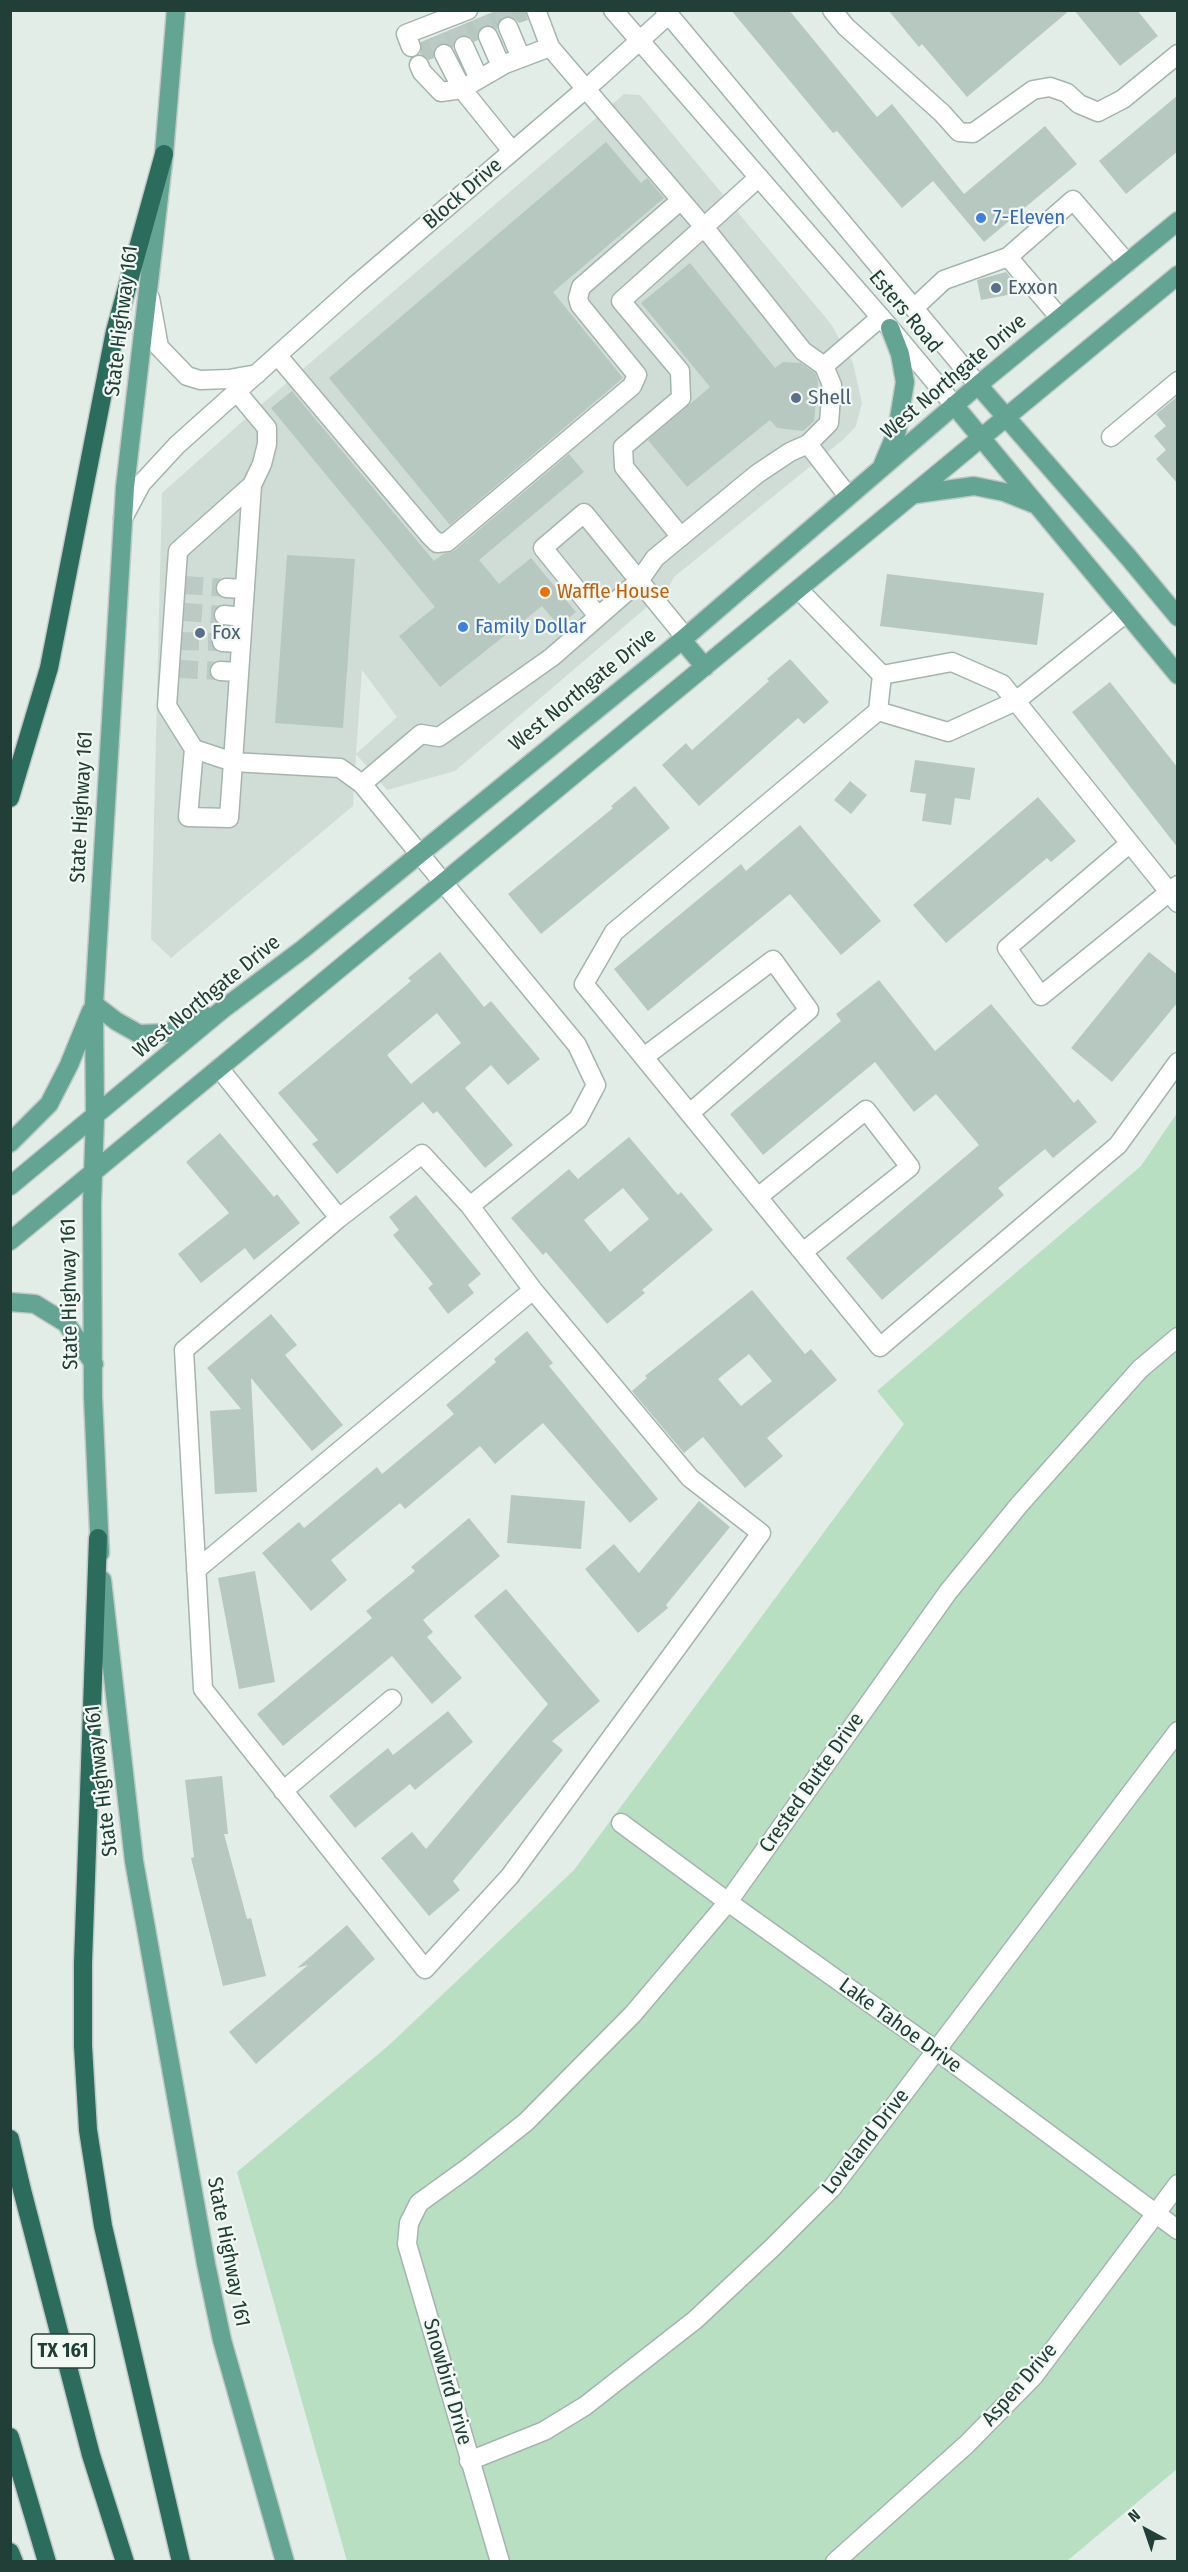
<!DOCTYPE html>
<html>
<head>
<meta charset="utf-8">
<style>
	body { margin:0 }
	#map { position:relative; width:1188px; height:2572px; overflow:hidden; background:#e2ede7; font-family:"Fira Sans Condensed",sans-serif }
	canvas { display:block }
	.frame { position:absolute; inset:0; border:12px solid #213f36; pointer-events:none }
	.north { position:absolute; left:1116px; top:2500px; width:60px; height:60px; -webkit-text-stroke:4px #f2f9f5; paint-order:stroke; rotate:320deg; font-size:16px; font-weight:700; line-height:24px; text-align:center; color:#213f36 }
	.north::after { content:''; display:block; margin:auto; width:21px; height:27px; background:#213f36; clip-path:polygon(50% 0,100% 100%,50% 72%,0 100%) }
</style>
</head>
<body>
<div id="map">
<canvas width="1188" height="2572"></canvas>
<div class="frame"></div>
<div class="north">N</div>
</div>
<script>
const c = document.querySelector('canvas').getContext('2d');
c.lineJoin = 'round';
function fill(path, color) {
  c.fillStyle = color;
  c.fill(path, 'evenodd');
}
function poly(rows) {
  const path = new Path2D();
  for (const r of rows) {
    path.moveTo(r[0], r[1]);
    for (let i = 2; i < r.length; i += 2) path.lineTo(r[i], r[i + 1]);
  }
  return path;
}
function strokePath(path, color, width, dash) {
  c.strokeStyle = color;
  c.lineWidth = width;
  c.lineCap = dash ? 'butt' : 'round';
  c.setLineDash(dash || []);
  c.stroke(path);
}
function label(font, color, halo, rows, align = 'center') {
  c.font = font + ' "Fira Sans Condensed",sans-serif';
  c.lineWidth = 4.5;
  c.setLineDash([]);
  c.textBaseline = 'middle';
  c.strokeStyle = halo;
  c.fillStyle = color;
  for (const [text, x, y, turn = 0] of rows) {
    c.save();
    c.translate(x, y);
    c.rotate((+turn || 0) * Math.PI / 180);
    c.textAlign = isNaN(turn) ? turn : align;
    if (halo) c.strokeText(text, 0, 0);
    c.fillText(text, 0, 0);
    c.restore();
  }
}
const built = poly([
	[624,94,640,95,831,324,853,363,862,403,856,426,844,439,674,577,668,589,455,771,387,790,356,754,353,806,171,958,151,939,162,493,262,404],
	[362,670,397,717,357,753,356,753]
]);
const green = poly([
	[1177,1113,1177,2469,1067,2561,347,2561,237,2172,388,2046,574,1870,904,1424,877,1391,1141,1166]
]);
const building = poly([
	[498,10,525,10,528,20,519,23,514,18,504,16,499,21,497,30,489,25,479,29,478,40,474,42,470,37,460,36,455,40,453,48,445,43,438,44,434,48,434,58,429,60,420,54,421,42],
	[731,10,789,10,877,117,892,104,964,194,1045,126,1077,164,984,242,933,181,902,208,837,131,833,133],
	[888,10,1070,10,967,97,922,44,919,47],
	[1074,10,1137,10,1158,36,1120,66],
	[1178,95,1178,151,1126,194,1099,161],
	[606,142,641,183,647,178,664,198,553,292,623,378,450,525,329,378],
	[690,263,775,368,783,362,801,363,815,373,818,381,814,421,803,431,777,428,770,420,687,487,648,440,710,387,641,303],
	[1006,272,1010,277,1013,294,981,300,977,280],
	[292,391,434,561,443,554,454,551,569,454,584,472,479,560,499,584,531,558,576,612,559,626,542,606,440,687,399,636,435,607,271,408],
	[1178,396,1178,484,1156,459,1166,450,1154,436,1166,426,1156,414],
	[287,555,355,559,343,728,275,723],
	[887,574,1044,593,1037,645,880,626],
	[790,659,829,702,804,724,798,718,699,806,662,765,686,743,692,750,769,681,767,679],
	[1110,682,1178,768,1178,848,1072,712],
	[915,760,975,768,970,800,955,798,951,825,922,821,926,794,910,792],
	[850,781,867,795,851,814,834,800],
	[635,786,670,828,541,934,508,894,613,808,611,806],
	[1038,797,1076,841,1051,862,1047,858,946,943,913,905],
	[800,825,881,921,841,955,790,894,648,1011,614,969,741,864,746,871],
	[440,952,484,1007,491,1001,540,1059,508,1085,491,1065,465,1088,513,1145,485,1168,437,1111,433,1114,423,1102,337,1174,312,1144,318,1140,278,1093,411,981,408,978],
	[437,1013,461,1043,411,1084,387,1055],
	[1149,952,1178,975,1178,1002,1112,1082,1071,1048],
	[879,980,935,1051,991,1004,1074,1103,1078,1099,1097,1122,1053,1158,1045,1149,998,1188,1004,1195,882,1300,846,1258,979,1145,936,1094,914,1112,875,1062,763,1155,730,1114,841,1021,836,1014],
	[220,1133,274,1197,277,1194,300,1223,254,1260,245,1248,201,1283,178,1254,229,1213,186,1162],
	[629,1137,678,1195,681,1192,713,1230,642,1290,645,1293,607,1324,546,1252,543,1255,511,1218,569,1169,578,1179],
	[623,1188,649,1219,610,1252,584,1220],
	[416,1195,481,1274,468,1285,474,1293,448,1314,428,1288,433,1284,393,1235,399,1230,389,1217],
	[752,1290,805,1354,811,1349,837,1380,767,1438,783,1456,745,1488,703,1437,684,1453,632,1391,647,1378,645,1376],
	[749,1354,772,1381,741,1406,718,1379],
	[271,1314,297,1345,285,1355,343,1425,312,1451,251,1378,257,1492,215,1494,210,1411,241,1409,207,1368],
	[527,1331,553,1363,549,1366,658,1499,630,1523,543,1423,495,1464,480,1446,405,1509,400,1503,331,1560,347,1580,311,1611,262,1553,299,1522,304,1528,377,1467,382,1474,454,1414,446,1405,496,1362,494,1359],
	[511,1495,585,1501,581,1549,507,1543],
	[699,1501,730,1527,666,1605,668,1608,638,1633,585,1569,614,1544,639,1573],
	[469,1518,500,1556,423,1620,433,1632,427,1637,462,1678,432,1704,392,1656,283,1746,257,1714,372,1618,366,1611,415,1571,411,1567],
	[255,1571,275,1682,239,1689,218,1578],
	[506,1589,600,1701,552,1741,563,1750,453,1881,460,1890,429,1916,381,1858,412,1832,426,1849,548,1704,474,1616],
	[448,1711,473,1742,415,1790,410,1784,355,1828,329,1796,388,1748,393,1755],
	[222,1776,228,1834,224,1834,247,1919,251,1918,266,1976,223,1986,191,1858,194,1857,185,1780],
	[347,1925,375,1959,256,2064,229,2032,308,1965,297,1968]
]);
const minorTunnel = poly([
	[502,10,508,27],
	[480,18,488,36],
	[456,28,464,46],
	[436,37,444,54],
	[185,585,226,588],
	[184,612,224,615],
	[181,641,222,642],
	[180,669,220,671]
]);
const minor = poly([
	[536,10,550,47],
	[613,10,890,328,954,405],
	[665,10,978,385],
	[832,10,846,27,942,113,959,132,973,133,1033,90,1050,87,1067,93,1079,104,1098,112,1123,99,1178,54],
	[508,27,521,58],
	[488,36,501,66],
	[464,46,479,79],
	[411,47,406,34,468,10],
	[419,65,422,72,441,92,462,89,444,54],
	[512,151,462,89,505,64,550,47,704,227,621,301,680,371,681,398,623,447,624,467,681,537],
	[1008,257,1060,318],
	[150,298,159,347,187,376,200,380,229,379,257,374],
	[914,308,944,280,1008,257,1073,200,1127,263],
	[278,356,430,536,437,543,447,542,632,386,637,375,580,305,578,298,581,287,681,200],
	[824,366,881,317],
	[237,392,267,428,267,444,262,464,252,485,233,762,340,768,362,784],
	[1111,437,1178,381],
	[808,444,848,496],
	[123,518,141,484,177,445,357,284,596,80,668,15],
	[226,588,245,589],
	[799,590,882,675],
	[224,615,243,617],
	[598,616,543,548,584,513,685,637],
	[222,642,241,643],
	[220,671,239,672],
	[882,675,878,711,614,932,584,984,880,1347,1118,1145,1178,1062],
	[882,675,952,662,1002,684,1178,903],
	[878,711,948,732,1016,701,1126,613],
	[194,749,233,762,229,818,188,817,194,749,167,706,178,551,252,485],
	[1130,843,1007,948,1041,996,1178,885],
	[644,1057,773,960,809,1010,690,1113],
	[219,1068,339,1218,184,1350,203,1689,425,1969,510,1876,761,1533,690,1478,533,1290,470,1206,578,1119,596,1085,577,1045,362,784,421,734,439,737,552,657,639,581,655,558,757,474,790,452,808,444,829,423,832,385,824,366,803,351,704,227,759,177],
	[758,1197,866,1110,910,1167,803,1252],
	[339,1218,422,1154,470,1206],
	[196,1570,533,1290],
	[283,1791,392,1699],
	[621,1823,728,1902,937,2051,1178,2230],
	[469,2461,544,2431,585,2406,695,2320,772,2248,832,2188,1178,1731],
	[500,2562,407,2244,409,2223,419,2203,469,2167,526,2122,633,2014,728,1902,948,1592,1019,1505,1140,1369,1178,1337],
	[835,2562,966,2445,1033,2377,1178,2184]
]);
const major = poly([
	[978,385,1129,558,1178,617],
	[954,405,1178,675],
	[883,464,897,431,905,382,900,354,890,328],
	[916,494,974,486,1004,492,1034,504],
	[682,640,705,667],
	[94,1004,116,1021,139,1034,167,1033,206,1016],
	[10,1143,49,1104,69,1065,91,1011],
	[10,1186,223,1009,303,949,682,640,978,385,1178,221],
	[10,1241,1178,275],
	[10,1302,35,1304,66,1323,94,1364],
	[100,1553,93,1397,92,1204,95,1117,94,1004,125,487,164,154,176,10],
	[102,1580,134,1861,206,2264,222,2340,285,2562]
]);
const highway = poly([
	[10,798,49,668,115,331,164,154],
	[98,1538,83,1963,83,2046,88,2130,103,2226,181,2562],
	[10,2139,22,2190,91,2455,125,2562],
	[10,2437,47,2562],
	[10,2552,14,2562]
]);
const markers = [
	[981,218,6,"#3f7fe0"],
	[996,288,6,"#5c6f8a"],
	[796,398,6,"#5c6f8a"],
	[545,592,6,"#e8710a"],
	[463,627,6,"#3f7fe0"],
	[200,633,6,"#5c6f8a"]
];
const shields = [
	[63,2351,63]
];
const shieldNames = [
	["TX 161",63,2351]
];
const streetNames = [
	["Block Drive",463,194,-41],
	["Esters Road",905,312,50],
	["State Highway 161",122,321,-83],
	["West Northgate Drive",954,377,-40],
	["West Northgate Drive",583,690,-39],
	["State Highway 161",82,807,-87],
	["West Northgate Drive",207,997,-39],
	["State Highway 161",70,1294,-91],
	["State Highway 161",102,1781,-97],
	["Crested Butte Drive",812,1783,-55],
	["Lake Tahoe Drive",900,2026,36],
	["Loveland Drive",866,2142,-52],
	["State Highway 161",228,2252,79],
	["Snowbird Drive",447,2382,74],
	["Aspen Drive",1020,2385,-49]
];
const shopNames = [
	["7-Eleven",993,218],
	["Family Dollar",475,627]
];
const serviceNames = [
	["Exxon",1008,288],
	["Shell",808,398],
	["Fox",212,633]
];
const foodNames = [
	["Waffle House",557,592]
];
fill(built, '#d0ddd6');
fill(green, '#b9dfc2');
fill(building, '#b7c8c0');
strokePath(minorTunnel, '#bbcac4', 18, [18, 9]);
strokePath(minor, '#a4b5ae', 21);
strokePath(major, '#c1c9c7', 21);
strokePath(highway, '#c1c9c7', 21);
strokePath(minor, '#fff', 18);
strokePath(major, '#64a492', 18);
strokePath(highway, '#2b6c5d', 18);
for (const [x, y, r, color] of markers) {
  const dot = new Path2D();
  dot.arc(x, y, r, 0, 2 * Math.PI);
  c.fillStyle = color;
  c.fill(dot);
  strokePath(dot, '#f2f9f5', 2);
}
for (const [x, y, w] of shields) {
  const box = new Path2D();
  box.roundRect(x - w / 2, y - 17, w, 34, 4.5);
  c.fillStyle = '#f2f9f5';
  c.fill(box);
  strokePath(box, '#213f36', 1.5);
}
label('bold 20px', '#213f36', null, shieldNames);
label('21px', '#213f36', '#f2f9f5', streetNames);
label('21px', '#366cbe', '#f2f9f5', shopNames, 'left');
label('21px', '#4e5e75', '#f2f9f5', serviceNames, 'left');
label('21px', '#c56008', '#f2f9f5', foodNames, 'left');
</script>
</body>
</html>
